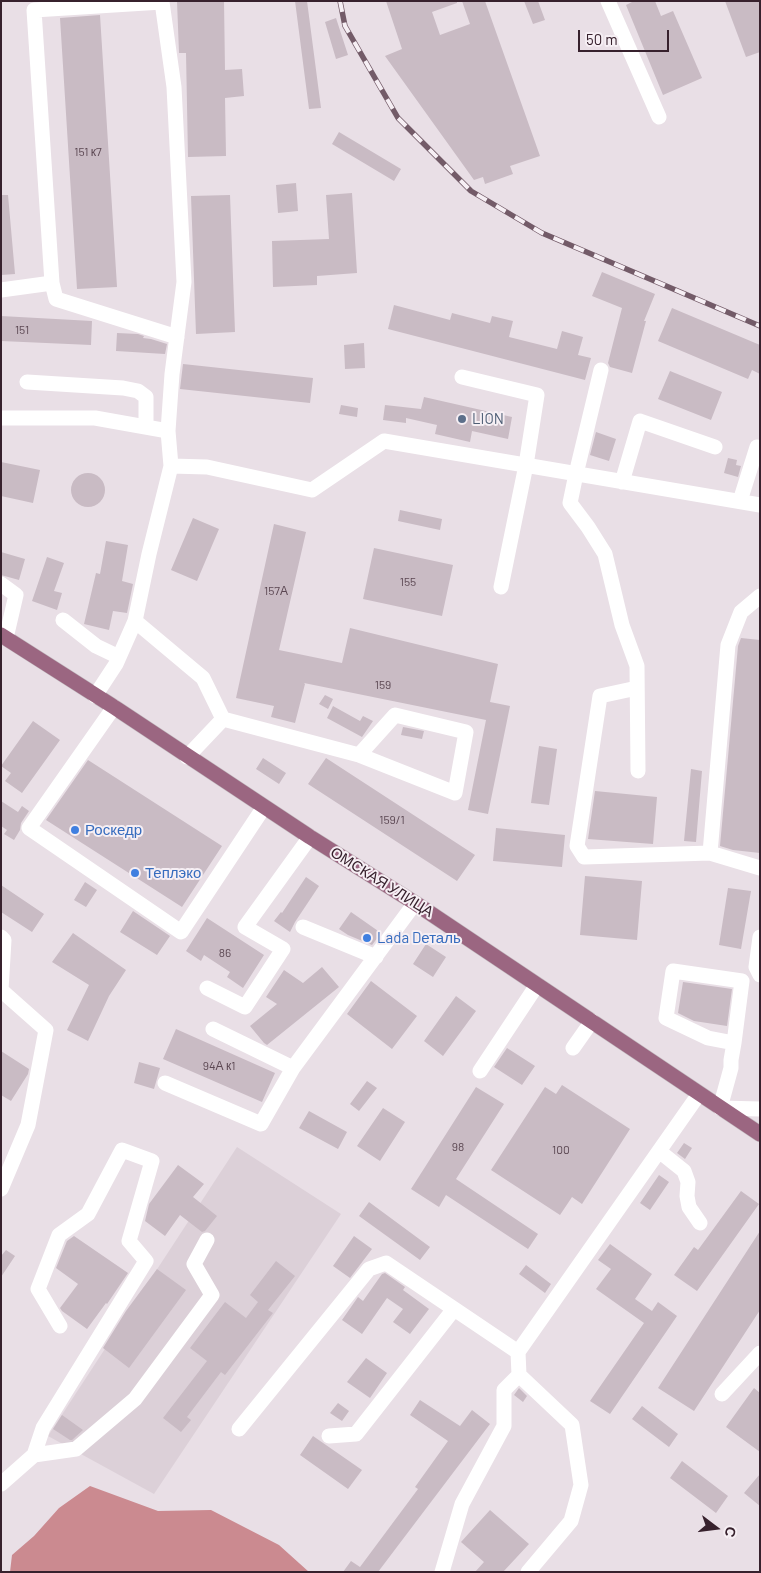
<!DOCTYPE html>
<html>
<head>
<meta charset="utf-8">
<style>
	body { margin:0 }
	#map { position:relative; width:761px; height:1573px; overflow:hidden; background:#e9dfe6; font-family:Barlow,sans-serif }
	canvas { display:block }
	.frame { position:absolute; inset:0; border:2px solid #37212d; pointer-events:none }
	.north { position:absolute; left:691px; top:1503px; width:50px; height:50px; -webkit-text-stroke:4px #f6eff4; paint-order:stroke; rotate:105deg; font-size:14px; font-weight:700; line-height:20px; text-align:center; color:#37212d }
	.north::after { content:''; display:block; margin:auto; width:18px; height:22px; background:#37212d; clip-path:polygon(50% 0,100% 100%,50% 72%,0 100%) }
	.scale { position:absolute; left:578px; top:30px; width:91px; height:22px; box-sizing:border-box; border:2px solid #37212d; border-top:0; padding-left:6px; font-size:15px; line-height:18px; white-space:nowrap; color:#37212d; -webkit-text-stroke:4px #f6eff4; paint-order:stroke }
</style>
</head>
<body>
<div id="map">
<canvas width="761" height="1573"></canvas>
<div class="frame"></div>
<div class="north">С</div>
<div class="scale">50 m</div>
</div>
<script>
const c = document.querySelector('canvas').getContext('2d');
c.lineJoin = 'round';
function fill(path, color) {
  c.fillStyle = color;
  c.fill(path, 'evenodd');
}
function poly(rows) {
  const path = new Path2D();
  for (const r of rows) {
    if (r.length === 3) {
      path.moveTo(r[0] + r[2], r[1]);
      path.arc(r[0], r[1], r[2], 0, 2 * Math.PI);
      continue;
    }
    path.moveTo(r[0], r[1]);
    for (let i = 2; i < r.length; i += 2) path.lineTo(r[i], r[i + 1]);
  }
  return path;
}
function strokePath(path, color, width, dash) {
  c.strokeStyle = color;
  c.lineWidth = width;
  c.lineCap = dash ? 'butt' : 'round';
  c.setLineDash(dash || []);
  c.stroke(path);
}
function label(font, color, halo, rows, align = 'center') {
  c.font = font + ' Barlow,sans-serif';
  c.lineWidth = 4;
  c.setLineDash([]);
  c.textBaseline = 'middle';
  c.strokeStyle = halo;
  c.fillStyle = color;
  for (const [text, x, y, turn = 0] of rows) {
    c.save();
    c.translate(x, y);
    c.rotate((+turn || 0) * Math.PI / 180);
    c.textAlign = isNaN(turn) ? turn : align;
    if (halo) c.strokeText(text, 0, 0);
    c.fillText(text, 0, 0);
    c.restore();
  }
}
const built = poly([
	[237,1147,341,1214,154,1494,48,1436]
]);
const water = poly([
	[90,1486,158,1511,211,1510,279,1545,309,1572,10,1572,12,1555,34,1536,59,1508]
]);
const building = poly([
	[177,1,224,1,225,70,242,69,244,96,225,98,226,156,188,157,186,53,179,53],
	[295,1,307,1,321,108,309,109],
	[386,1,457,1,457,3,432,12,440,35,470,24,462,1,485,1,540,156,510,166,513,174,485,184,483,177,474,180,385,56,402,49],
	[524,1,538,1,545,20,533,24],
	[634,1,655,1,661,16,673,11,702,78,663,95,626,5],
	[725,1,760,1,760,52,746,57],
	[100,15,117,287,77,289,60,18],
	[336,18,348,55,336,59,325,22],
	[339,132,401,169,394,181,332,144],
	[296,183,298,211,278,213,276,185],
	[352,193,357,273,317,276,317,285,273,287,272,241,329,239,326,195],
	[1,195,8,195,15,274,1,275],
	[230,195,235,332,196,334,191,196],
	[602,272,655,294,644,321,646,321,632,373,610,367,608,363,622,308,592,296],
	[394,305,450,320,452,313,490,323,492,316,513,321,509,337,557,349,562,331,583,337,578,355,591,358,585,380,388,329],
	[672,308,760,345,760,374,752,370,748,379,658,341],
	[1,316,92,321,91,345,1,341],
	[117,333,138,334,144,336,143,338,151,339,167,344,165,354,116,351],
	[364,343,365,368,345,369,344,345],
	[183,364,313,378,310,403,180,389],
	[670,371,722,392,711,420,658,399],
	[424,397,512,417,508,439,472,431,470,442,435,434,437,425,406,418,406,423,383,420,385,405,421,409],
	[341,405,358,408,357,417,339,414],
	[596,432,616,439,609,461,590,455],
	[728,458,737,460,736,465,741,466,738,477,724,473],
	[1,462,40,470,33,503,1,496],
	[88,490,17],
	[400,510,442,519,440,530,398,521],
	[193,518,219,529,197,581,171,570],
	[274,524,306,532,279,650,342,663,350,628,498,664,490,702,510,706,488,814,468,810,486,720,304,683,305,684,295,723,271,717,274,706,236,698],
	[106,541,128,545,122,581,133,584,127,613,113,611,109,630,84,624,96,573,100,574],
	[374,548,453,565,442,616,363,599],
	[1,552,25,559,19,580,1,575],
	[47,557,64,563,54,591,62,593,57,610,32,601],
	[741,638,760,640,760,853,733,850,720,846,738,646],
	[325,695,333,699,328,709,319,704],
	[333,706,360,721,363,716,373,721,362,737,327,718],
	[33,721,60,740,22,793,5,781,11,773,1,766],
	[403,727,424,731,422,739,401,735],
	[539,746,557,749,549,805,531,803],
	[263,758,286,773,279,784,256,769],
	[326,758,475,855,457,881,308,784],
	[88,760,222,846,182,907,46,820],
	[691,769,702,771,696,842,684,841],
	[595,791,657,797,653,844,588,839],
	[1,801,18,812,22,806,29,811,21,823,20,830,14,840,4,834,7,830,1,826],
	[496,828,565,835,562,867,493,861],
	[585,876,642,881,637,940,580,935],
	[306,877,319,886,295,922,290,932,274,921,281,912,282,913],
	[85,882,97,890,86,907,74,900],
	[1,885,44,914,32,932,1,912],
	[728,888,751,891,741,949,719,945],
	[133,911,170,936,157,955,120,932],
	[351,912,381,933,372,945,348,935,339,929],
	[207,918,264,955,243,988,227,977,230,972,204,955,201,961,186,951],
	[73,933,126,970,109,996,88,1041,67,1030,89,985,52,962],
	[426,944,446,957,433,977,413,964],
	[322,967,339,987,267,1045,264,1043,250,1026,277,1004,266,997,284,970,303,983],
	[371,981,417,1016,392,1049,347,1014],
	[683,982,732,989,727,1026,694,1021,678,1013],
	[456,996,476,1011,443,1056,424,1041],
	[176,1029,275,1073,262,1102,163,1059],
	[507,1048,535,1066,522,1085,494,1067],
	[1,1051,29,1069,28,1074,11,1101,1,1095],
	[139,1062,160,1068,154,1089,134,1083],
	[367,1081,377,1088,359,1111,350,1104],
	[562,1085,630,1129,582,1204,572,1197,560,1215,491,1170,545,1087,556,1094],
	[476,1087,504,1104,456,1179,538,1234,528,1249,446,1195,439,1207,411,1189],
	[383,1108,405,1122,380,1161,357,1146],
	[309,1111,347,1132,338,1149,299,1128],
	[684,1143,692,1148,685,1159,677,1153],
	[178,1165,204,1184,193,1197,217,1216,205,1231,202,1232,180,1215,165,1236,145,1221,149,1204],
	[659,1175,669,1182,650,1210,640,1203],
	[741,1191,759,1204,697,1291,674,1275,694,1247,698,1250],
	[369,1202,430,1247,420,1260,359,1216],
	[760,1231,760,1310,694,1411,658,1388],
	[74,1236,128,1273,107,1304,106,1303,87,1329,62,1311,60,1308,78,1284,56,1268,67,1241],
	[354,1236,372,1249,350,1278,333,1266],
	[610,1244,652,1274,635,1299,652,1311,658,1302,677,1316,610,1414,590,1401,644,1323,596,1289,611,1269,598,1260],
	[6,1250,15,1256,1,1277,1,1256],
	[276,1261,295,1276,268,1310,273,1313,225,1375,221,1372,187,1417,191,1420,181,1432,163,1418,207,1361,190,1348,225,1302,246,1318,258,1302,250,1295],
	[526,1265,551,1284,545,1293,519,1274],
	[157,1269,186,1290,129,1368,103,1348,126,1311],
	[385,1273,405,1287,403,1290,429,1309,410,1334,393,1322,403,1309,387,1298,362,1334,342,1320,358,1297,363,1301,382,1274],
	[366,1358,387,1373,370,1398,347,1382],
	[519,1388,527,1396,523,1402,514,1395],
	[754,1388,760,1393,760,1452,726,1427],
	[420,1400,460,1426,472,1410,490,1424,378,1572,343,1572,351,1561,360,1567,418,1489,415,1487,448,1441,410,1415],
	[338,1403,349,1411,342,1421,330,1413],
	[642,1406,678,1434,669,1447,632,1419],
	[62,1415,83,1430,72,1440,70,1440,53,1429],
	[313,1436,362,1470,348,1489,300,1455],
	[682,1461,728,1496,716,1513,670,1478],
	[760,1474,760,1506,744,1493],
	[490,1510,529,1544,503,1572,475,1572,484,1562,461,1542]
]);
const minor = poly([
	[608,1,659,117],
	[1,290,52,283],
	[601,370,576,474,570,503,588,527,605,554,622,625,637,666,638,771],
	[462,377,537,395,526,465,501,587],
	[27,382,123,388,138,391,146,397,146,427],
	[1,418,95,418,168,431,171,466,149,554,135,621,116,664,95,696],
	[168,431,172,374,184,282,174,87,162,2,34,10,52,283,56,299,177,337],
	[171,466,207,467,312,490,384,441,760,505],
	[622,482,640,421,715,447],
	[740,501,757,447,760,448],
	[1,584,16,595,6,638],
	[63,620,96,646,119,657],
	[135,621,203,678,223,719],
	[637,688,600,696,577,846,584,857,710,853,760,868],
	[114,707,29,828,181,932,264,807],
	[187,757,223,719,359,755,395,715,466,732,455,793,359,755],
	[710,853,728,645,741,612,760,596],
	[303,927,376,957],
	[1,937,4,940,1,990,46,1030,28,1125,1,1189],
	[760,937,756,967,760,975],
	[207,988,245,1007,283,949,245,927,310,837],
	[213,1029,293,1068,415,903],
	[734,1043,742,981,673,971,666,1018,708,1038,734,1043,731,1060,731,1068,720,1108,760,1109],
	[573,1048,592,1021],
	[480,1071,537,985],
	[165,1083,261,1124,293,1068],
	[659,1151,684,1171,688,1182,687,1196,689,1207,700,1223],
	[722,1394,760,1353],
	[239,1429,369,1269,386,1263,518,1352],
	[329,1436,356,1434,454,1309],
	[34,1455,76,1449,135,1399,212,1295,194,1264,207,1240],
	[1,1484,34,1455,43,1428,146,1261,129,1241,152,1161,122,1150,88,1214,59,1235,38,1289,60,1326],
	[442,1572,462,1504,504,1426,504,1390,519,1375],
	[528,1572,571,1521,581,1485,572,1425,519,1375,518,1352,699,1094]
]);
const major = poly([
	[1,635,114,707,310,837,415,903,760,1134]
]);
const rail = poly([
	[340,1,345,26,398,118,471,191,542,233,760,326]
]);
const markers = [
	[462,419,5,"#5c6f8a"],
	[75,830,5,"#3f7fe0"],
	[135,873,5,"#3f7fe0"],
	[367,938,5,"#3f7fe0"]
];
const numberNames = [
	["151 к7",88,152],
	["151",22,330],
	["155",408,582],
	["157А",276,591],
	["159",383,685],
	["159/1",392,820],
	["86",225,953],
	["94А к1",219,1066],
	["98",458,1147],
	["100",561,1150]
];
const serviceNames = [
	["LION",472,419]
];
const shopNames = [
	["Роскедр",85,830],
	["Теплэко",145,873],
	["Lada Dеталь",377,938]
];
const streetNames = [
	["ОМСКАЯ УЛИЦА",382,882,32]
];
fill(built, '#dcd0d8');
fill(water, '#cb8a90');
fill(building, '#c9bbc4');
strokePath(major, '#c3bcc0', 16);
strokePath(minor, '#fff', 15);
strokePath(major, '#9b6681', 15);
strokePath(rail, '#735b68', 5.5);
strokePath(rail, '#f6eff4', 4, [11]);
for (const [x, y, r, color] of markers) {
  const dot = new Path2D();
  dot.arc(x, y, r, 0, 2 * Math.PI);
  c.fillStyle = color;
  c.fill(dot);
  strokePath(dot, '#f6eff4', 2);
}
label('12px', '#5c4853', null, numberNames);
label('15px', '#4e5e75', '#f6eff4', serviceNames, 'left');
label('15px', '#366cbe', '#f6eff4', shopNames, 'left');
label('15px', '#37212d', '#f6eff4', streetNames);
</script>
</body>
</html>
